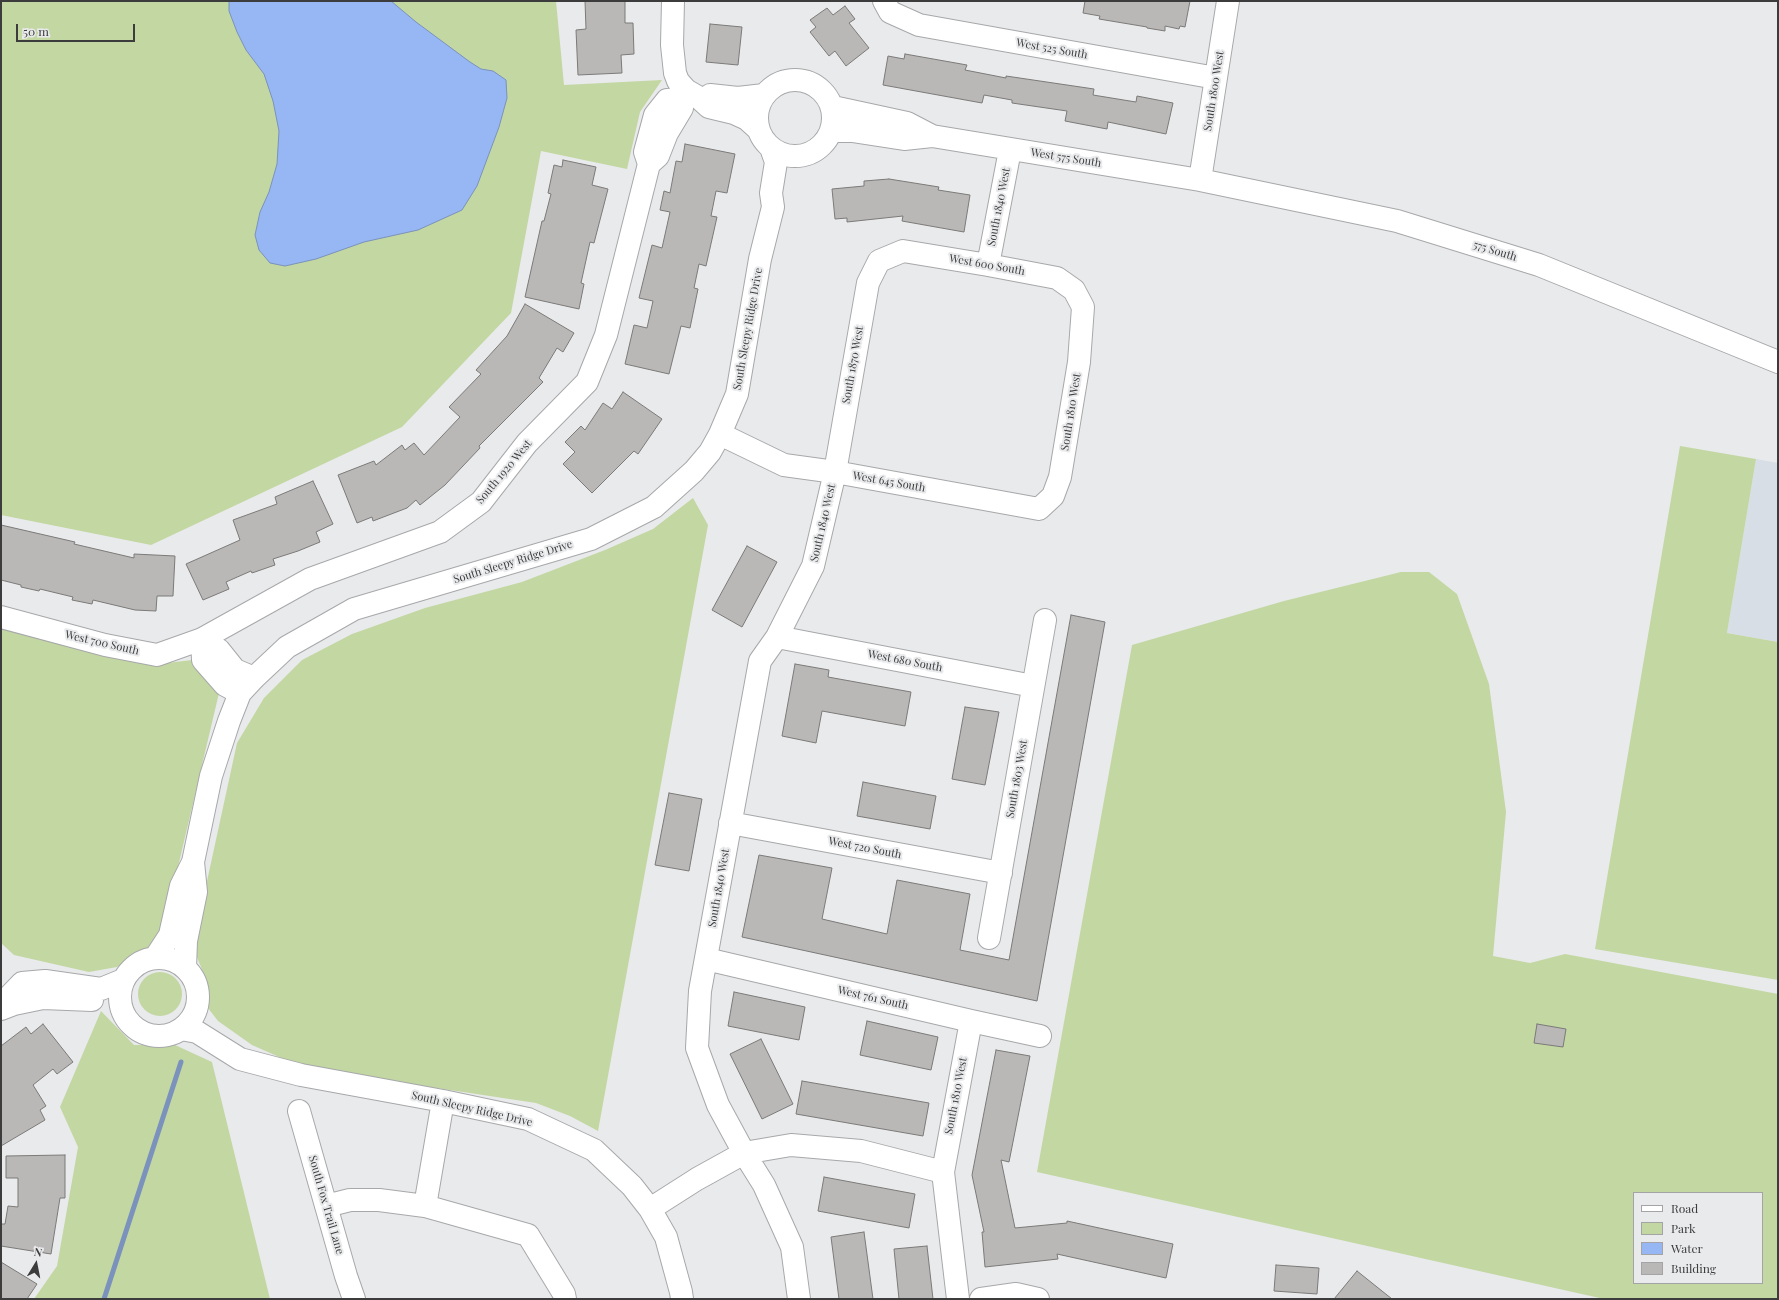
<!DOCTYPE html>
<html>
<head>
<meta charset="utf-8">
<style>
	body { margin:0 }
	#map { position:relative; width:1779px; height:1300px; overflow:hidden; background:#e9eaec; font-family:"Playfair Display",serif }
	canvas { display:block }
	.frame { position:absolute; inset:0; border:2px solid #3c3c3d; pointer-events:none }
	.legend { position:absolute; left:1633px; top:1192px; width:130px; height:92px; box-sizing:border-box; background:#e9eaec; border:1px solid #a4a4a6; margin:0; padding:5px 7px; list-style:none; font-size:12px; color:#3c3c3d }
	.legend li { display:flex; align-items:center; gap:8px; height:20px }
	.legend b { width:20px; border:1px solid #a4a4a6 }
	.north { position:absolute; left:16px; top:1244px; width:40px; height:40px; -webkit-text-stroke:3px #e9eaec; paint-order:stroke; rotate:10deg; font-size:11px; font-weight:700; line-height:16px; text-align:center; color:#3c3c3d }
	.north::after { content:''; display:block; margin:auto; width:14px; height:18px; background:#3c3c3d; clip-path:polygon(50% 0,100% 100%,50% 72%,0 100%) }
	.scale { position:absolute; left:16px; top:24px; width:119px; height:18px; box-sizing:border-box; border:2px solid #3c3c3d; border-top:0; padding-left:5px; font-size:12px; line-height:14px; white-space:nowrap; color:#3c3c3d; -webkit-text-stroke:3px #e9eaec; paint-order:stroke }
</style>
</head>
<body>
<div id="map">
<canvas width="1779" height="1300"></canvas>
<div class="frame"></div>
<ul class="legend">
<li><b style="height:5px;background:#fff"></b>Road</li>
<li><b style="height:11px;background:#c3d7a2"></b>Park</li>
<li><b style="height:11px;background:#96b7f3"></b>Water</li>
<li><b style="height:11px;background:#bab8b7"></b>Building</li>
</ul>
<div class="north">N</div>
<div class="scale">50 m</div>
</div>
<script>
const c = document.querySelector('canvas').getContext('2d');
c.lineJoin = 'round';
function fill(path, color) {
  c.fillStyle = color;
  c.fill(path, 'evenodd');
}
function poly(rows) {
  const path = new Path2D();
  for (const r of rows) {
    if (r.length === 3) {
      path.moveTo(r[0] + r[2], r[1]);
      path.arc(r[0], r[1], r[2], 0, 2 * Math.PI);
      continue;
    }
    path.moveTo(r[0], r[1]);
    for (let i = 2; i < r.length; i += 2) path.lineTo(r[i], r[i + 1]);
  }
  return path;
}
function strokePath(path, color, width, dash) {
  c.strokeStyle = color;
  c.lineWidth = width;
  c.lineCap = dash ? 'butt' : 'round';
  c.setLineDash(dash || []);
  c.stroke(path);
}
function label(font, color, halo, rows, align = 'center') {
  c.font = font + ' "Playfair Display",serif';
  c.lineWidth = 4;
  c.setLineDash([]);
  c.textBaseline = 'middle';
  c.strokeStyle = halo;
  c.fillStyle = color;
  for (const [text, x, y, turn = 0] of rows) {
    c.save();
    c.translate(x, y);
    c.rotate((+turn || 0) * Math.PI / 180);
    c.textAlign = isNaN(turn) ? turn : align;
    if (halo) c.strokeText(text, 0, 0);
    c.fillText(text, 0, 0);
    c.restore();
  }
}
const built = poly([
	[1756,459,1778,463,1778,642,1727,633]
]);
const green = poly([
	[1,1,556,1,564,85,662,80,640,112,627,169,541,151,511,313,402,427,151,545,1,515],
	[1680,446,1756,459,1727,633,1778,642,1778,980,1595,949],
	[693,498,708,525,598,1131,570,1116,536,1103,357,1076,295,1064,252,1045,218,1021,208,1008,206,979,196,955,194,941,237,743,264,698,302,660,352,634,425,608,522,582,605,550,653,529],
	[1401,572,1429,572,1457,594,1489,684,1506,812,1493,956,1530,963,1565,954,1778,994,1778,1299,1604,1299,1037,1172,1132,645,1284,601],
	[1634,1193,1762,1193,1762,1283,1634,1283],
	[1,628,159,664,192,660,219,693,161,939,117,967,89,972,14,955,1,943],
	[160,994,22],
	[101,1011,134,1045,175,1045,212,1062,270,1299,34,1299,57,1266,78,1147,60,1107]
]);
const water = poly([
	[229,1,391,1,416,22,470,62,481,69,493,71,506,80,507,98,499,127,477,186,462,210,418,230,364,242,316,259,285,266,270,263,259,250,255,235,260,212,269,192,277,164,279,131,273,101,264,74,246,50,237,32,229,11,229,1]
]);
const stream = poly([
	[104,1299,181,1062]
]);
const building = poly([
	[585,1,625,1,625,23,633,23,634,54,621,55,622,73,578,75,576,30,586,29,585,1],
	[1085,1,1190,1,1185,27,1180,26,1179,29,1165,26,1165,31,1147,28,1147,27,1099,19,1100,16,1083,13,1085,1],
	[845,6,855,19,849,23,869,48,846,66,835,51,829,56,810,32,816,27,810,20,827,8,833,15,845,6],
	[710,24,742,27,738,65,706,62,710,24],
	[905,54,967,65,965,70,1006,78,1006,76,1094,89,1093,95,1136,102,1137,96,1173,103,1166,134,1108,122,1107,129,1065,121,1067,111,1012,103,1012,100,984,95,982,103,883,85,888,56,904,59,905,54],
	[685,144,735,154,727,193,716,191,711,216,717,217,706,266,699,264,694,288,698,289,690,328,681,326,669,374,625,364,634,325,647,328,653,301,639,298,652,245,662,248,670,212,660,210,664,191,670,193,676,161,682,162,685,144],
	[563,160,596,167,592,185,608,189,594,243,590,242,581,283,584,284,579,309,525,297,542,221,544,221,551,194,548,193,554,165,562,167,563,160],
	[889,179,939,187,938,190,970,195,964,232,902,221,903,216,847,222,847,218,835,219,832,189,864,186,864,181,889,179],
	[525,304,574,333,563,352,557,348,539,378,543,382,479,446,480,448,445,485,420,505,416,500,407,508,373,521,372,517,357,523,338,475,374,461,376,465,402,445,405,450,414,443,424,455,460,417,449,407,481,374,476,370,507,336,525,304],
	[623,392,662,419,638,454,634,451,592,493,563,464,575,452,565,442,581,426,585,430,603,403,612,409,623,392],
	[313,481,333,524,316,532,320,542,298,551,273,559,275,565,252,573,251,571,226,582,229,589,203,600,186,564,240,540,233,520,277,504,275,497,313,481],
	[1,525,75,542,74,544,134,558,134,554,175,556,173,596,157,596,156,611,135,610,93,600,92,604,72,600,73,597,40,589,39,591,21,587,21,585,1,580,1,525],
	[747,546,777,562,742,627,712,610,747,546],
	[1071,615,1105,622,1037,1001,742,937,759,855,832,868,822,919,887,934,897,880,970,894,960,950,1009,960,1071,615],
	[795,664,829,670,828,677,911,692,905,726,822,711,816,743,782,736,795,664],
	[965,707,999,712,985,785,952,779,965,707],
	[863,782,936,796,930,829,857,816,863,782],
	[669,793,702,799,689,871,655,865,669,793],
	[734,992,805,1007,799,1040,728,1026,734,992],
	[867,1021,938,1037,931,1070,860,1055,867,1021],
	[43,1024,73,1062,57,1074,53,1069,33,1085,46,1106,40,1110,45,1120,1,1146,1,1046,26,1027,31,1034,43,1024],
	[1537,1024,1566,1029,1563,1047,1534,1043,1537,1024],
	[761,1039,793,1104,762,1119,730,1054,761,1039],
	[996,1050,1030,1056,1009,1162,1001,1160,1015,1228,1067,1223,1067,1221,1173,1244,1166,1278,1057,1254,1058,1259,985,1267,982,1232,984,1232,972,1175,996,1050],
	[802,1081,929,1103,923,1136,796,1114,802,1081],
	[65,1155,65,1198,60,1198,51,1254,1,1246,1,1224,5,1224,8,1206,18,1207,18,1178,6,1178,6,1156,65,1155],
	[824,1177,915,1194,909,1228,818,1211,824,1177],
	[864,1232,873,1299,839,1299,831,1237,864,1232],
	[927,1246,933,1299,899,1299,894,1249,927,1246],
	[1,1262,37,1284,27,1299,1,1299,1,1262],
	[1276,1265,1319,1268,1317,1294,1274,1291,1276,1265],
	[1357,1271,1392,1299,1334,1299,1357,1271]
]);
const minor = poly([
	[673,1,672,45,675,73,678,81,686,90,698,97,709,107,734,113,747,119,758,129],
	[884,1,890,12,919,25,1216,78],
	[795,118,38],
	[710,95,738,98,764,95],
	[833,107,907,123,932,136],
	[832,131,852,131,904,139,932,136,1200,180,1397,221,1539,265,1778,362],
	[649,164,658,156,667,133,682,108,679,99],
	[1200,180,1228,1],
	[988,265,1010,150],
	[720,434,784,465,835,472,1039,509,1053,496,1060,477,1079,362,1083,307,1074,290,1057,278,988,265,903,251,879,261,868,283,835,472,813,566,777,637,760,661,700,991,697,1048,718,1105,744,1153,764,1185,792,1247,799,1299],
	[1,617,105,645,157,655,202,639,310,579,440,532,481,502,527,443,587,382,606,335,649,164,645,152,655,115,667,100,679,99,686,90],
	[777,637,1033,686],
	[202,639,203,660,225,685,240,693],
	[202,639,219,650,235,670,254,678],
	[730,823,1001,873],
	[989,938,1045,620],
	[155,958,170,935,181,886,193,862,211,776,229,721,240,693,254,678,287,647,354,609,591,539,654,507,694,471,710,452,720,434,737,394,760,259,773,207,771,193,776,162,771,148],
	[159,997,39],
	[706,959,971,1021,1040,1036],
	[185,968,186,941,196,892,193,862],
	[1,1005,22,983,45,981,101,989,123,980],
	[1,1009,14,1004,43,998,92,1000],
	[181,1029,197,1032,240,1059,301,1075,443,1101,528,1119,594,1150,632,1186,650,1209,666,1237,681,1292,682,1299],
	[299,1111,346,1276,354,1299],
	[326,1206,350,1200,379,1200,425,1206,528,1235,564,1294,565,1299],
	[425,1206,443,1101],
	[650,1209,697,1179,744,1153,791,1145,861,1151,943,1172],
	[958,1299,943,1172,971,1021],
	[981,1299,1016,1294,1038,1299]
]);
const streetNames = [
	["West 525 South",1052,49,10],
	["South 1800 West",1214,91,-81],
	["West 575 South",1066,158,9],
	["South 1840 West",999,207,-79],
	["575 South",1495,251,17],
	["West 600 South",987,265,10],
	["South Sleepy Ridge Drive",748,329,-80],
	["South 1870 West",853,365,-80],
	["South 1810 West",1071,412,-81],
	["South 1920 West",504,472,-50],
	["West 645 South",889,482,10],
	["South 1840 West",823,523,-77],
	["South Sleepy Ridge Drive",513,562,-17],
	["West 700 South",102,643,13],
	["West 680 South",905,661,11],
	["South 1803 West",1017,779,-80],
	["West 720 South",865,848,11],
	["South 1840 West",719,888,-80],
	["West 761 South",873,998,13],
	["South 1810 West",956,1096,-79],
	["South Sleepy Ridge Drive",472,1109,13],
	["South Fox Trail Lane",326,1205,74]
];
fill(built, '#d8dee6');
fill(green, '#c3d7a2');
fill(water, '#96b7f3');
strokePath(water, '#7b92bc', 1);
strokePath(stream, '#7b92bc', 5);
fill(building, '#bab8b7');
strokePath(building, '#7b7a78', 1);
strokePath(minor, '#a7a8aa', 24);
strokePath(minor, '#fff', 22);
label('11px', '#3c3c3d', '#e9eaec', streetNames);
</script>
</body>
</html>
